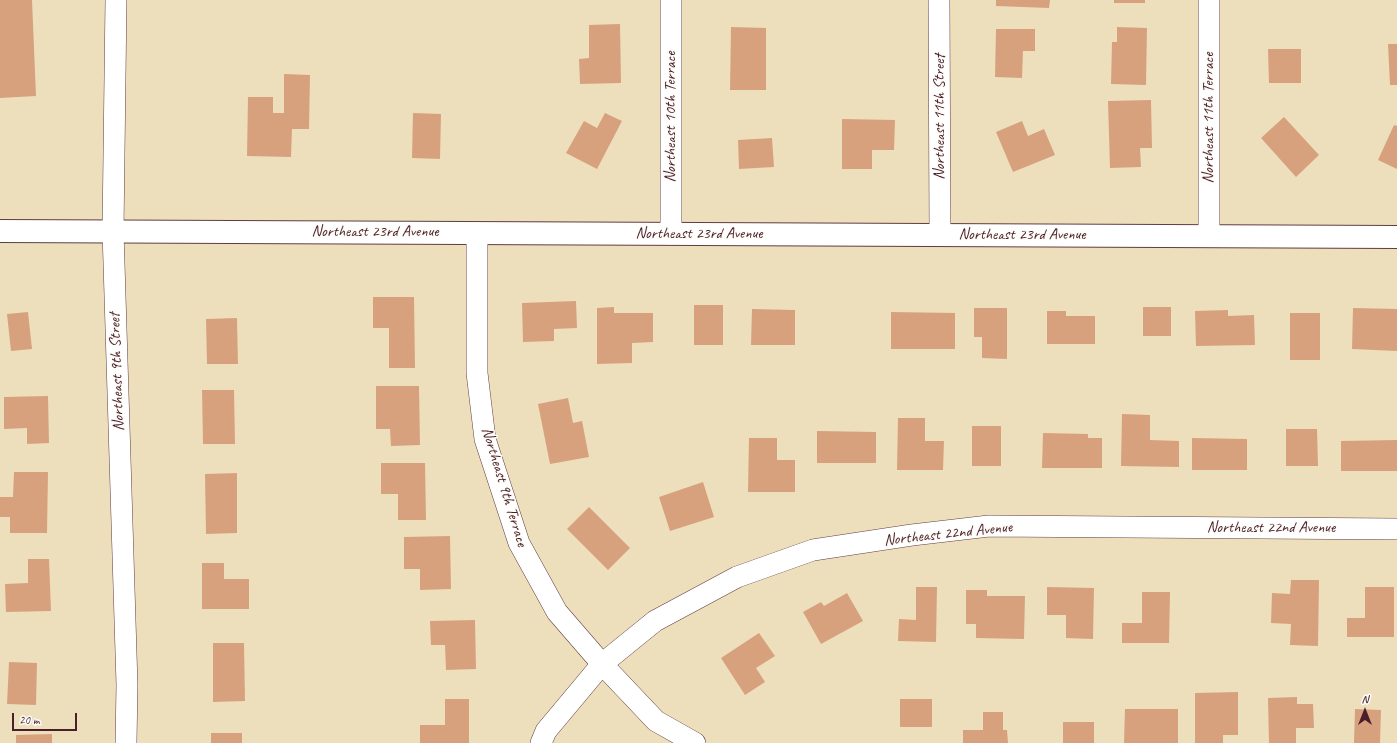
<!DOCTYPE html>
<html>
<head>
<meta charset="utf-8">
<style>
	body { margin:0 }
	#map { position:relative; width:1397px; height:743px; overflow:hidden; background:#eddfbc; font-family:Caveat,sans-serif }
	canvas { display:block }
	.north { position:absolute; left:1345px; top:691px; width:40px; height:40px; -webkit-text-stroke:3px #fdfcf7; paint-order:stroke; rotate:0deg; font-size:11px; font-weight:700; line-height:16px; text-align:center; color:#4a1f2b }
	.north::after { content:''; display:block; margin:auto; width:14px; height:18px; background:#4a1f2b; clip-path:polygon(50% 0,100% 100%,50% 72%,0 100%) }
	.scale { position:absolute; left:12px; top:713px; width:65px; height:18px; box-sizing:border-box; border:2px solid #4a1f2b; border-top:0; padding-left:5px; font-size:12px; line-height:14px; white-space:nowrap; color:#4a1f2b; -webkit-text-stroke:3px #fdfcf7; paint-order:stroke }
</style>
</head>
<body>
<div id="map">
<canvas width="1397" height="743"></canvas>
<div class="north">N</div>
<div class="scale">20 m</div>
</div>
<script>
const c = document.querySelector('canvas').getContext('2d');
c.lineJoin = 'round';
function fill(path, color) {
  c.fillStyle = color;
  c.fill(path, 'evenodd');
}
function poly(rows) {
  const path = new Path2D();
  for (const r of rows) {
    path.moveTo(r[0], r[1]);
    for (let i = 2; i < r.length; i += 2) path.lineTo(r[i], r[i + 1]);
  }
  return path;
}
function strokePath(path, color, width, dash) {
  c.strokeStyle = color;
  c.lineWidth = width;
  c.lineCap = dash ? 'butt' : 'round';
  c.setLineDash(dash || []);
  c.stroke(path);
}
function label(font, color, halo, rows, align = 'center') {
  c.font = font + ' Caveat,sans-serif';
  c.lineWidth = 3;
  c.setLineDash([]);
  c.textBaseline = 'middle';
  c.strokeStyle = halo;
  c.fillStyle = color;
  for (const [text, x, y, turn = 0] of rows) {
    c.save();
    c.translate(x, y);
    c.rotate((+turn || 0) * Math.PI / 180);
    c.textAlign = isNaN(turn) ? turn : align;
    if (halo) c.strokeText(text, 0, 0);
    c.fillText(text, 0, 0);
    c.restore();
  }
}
const building = poly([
	[0,0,32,0,36,96,0,98],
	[996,0,1050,0,1049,8,996,6],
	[1114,0,1145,0,1145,3,1114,3],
	[620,24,621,83,580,84,579,59,589,58,589,25],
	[731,27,766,28,766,90,730,90],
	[1117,27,1147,28,1146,85,1111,84,1112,42,1117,42],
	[996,29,1035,29,1035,51,1023,51,1022,78,995,77],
	[1388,44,1397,44,1397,85,1390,85],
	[1268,49,1301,49,1301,83,1269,83],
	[284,74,310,75,309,129,292,129,291,157,247,156,248,97,273,97,273,113,284,113],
	[1151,100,1152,148,1140,148,1141,167,1110,168,1108,101],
	[413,113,441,114,440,159,412,158],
	[605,113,622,121,597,169,566,153,584,121,597,128],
	[1284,117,1319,155,1296,177,1261,138],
	[842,119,895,120,894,150,872,150,872,169,842,169],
	[1022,121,1028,136,1044,129,1055,155,1013,172,996,132],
	[1394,125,1397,126,1397,169,1378,160],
	[772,138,774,167,739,169,738,140],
	[373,297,414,297,415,368,389,368,389,328,373,328],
	[576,301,577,328,554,329,554,341,523,342,522,303],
	[694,305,723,305,723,345,694,345],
	[614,307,614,313,653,313,653,342,632,343,632,363,597,364,597,308],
	[1143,307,1171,307,1171,336,1143,336],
	[974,308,1007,308,1007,359,982,358,982,337,974,337],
	[1353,308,1397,309,1397,351,1352,349],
	[752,309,795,310,795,345,751,345],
	[1228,310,1228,316,1254,315,1255,345,1196,346,1195,311],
	[1047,311,1066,311,1066,316,1095,316,1095,344,1047,344],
	[28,312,32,349,11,351,7,314],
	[891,312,955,313,955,349,891,349],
	[1290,313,1320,313,1320,360,1290,360],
	[237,318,238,364,207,364,206,319],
	[376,386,419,386,420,445,391,446,390,429,376,429],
	[202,390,234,390,235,444,203,444],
	[48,396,49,443,27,444,27,428,4,429,4,397],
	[568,398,573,423,582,421,589,457,550,464,538,404],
	[1122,414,1150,415,1150,440,1179,441,1179,467,1121,466],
	[898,418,925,418,925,441,944,441,943,470,897,470],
	[972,426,1001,426,1001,466,972,466],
	[1286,429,1317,429,1318,466,1286,466],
	[817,431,876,432,876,463,817,463],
	[1043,433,1088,434,1088,438,1102,438,1102,468,1042,468],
	[749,438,777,438,777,460,795,460,795,492,748,492],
	[1192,438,1247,439,1247,470,1192,470],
	[1397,440,1397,471,1341,471,1341,441],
	[381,463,425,463,426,520,398,520,398,494,381,494],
	[14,472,48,472,47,533,10,533,10,517,0,517,0,497,13,497],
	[237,473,237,533,206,534,205,474],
	[703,482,714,517,670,531,659,497],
	[589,507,630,548,608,570,567,529],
	[450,536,451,589,420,590,420,569,404,569,404,537],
	[28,559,49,559,51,611,6,612,5,584,28,583],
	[202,563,224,563,224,579,249,579,249,609,202,609],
	[1291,580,1319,580,1318,646,1290,645,1291,624,1271,623,1272,593,1290,594],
	[916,587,937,587,936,642,898,641,899,619,916,620],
	[1047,587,1094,588,1093,639,1066,638,1066,615,1047,615],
	[1365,587,1394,587,1394,637,1347,637,1347,618,1365,618],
	[966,590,987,590,987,596,1025,596,1024,639,976,638,976,624,966,624],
	[1142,592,1170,592,1169,643,1122,643,1122,623,1142,623],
	[847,593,863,621,821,644,803,612,821,602,824,606],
	[475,620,476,669,446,670,445,645,431,645,430,621],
	[759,633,775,656,756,668,765,682,745,695,721,658],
	[213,643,244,643,245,701,213,702],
	[9,662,37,663,36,705,7,704],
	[1238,692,1238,735,1223,735,1223,743,1195,743,1195,693],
	[1297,697,1297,704,1313,704,1314,728,1296,728,1296,743,1269,743,1268,698],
	[445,699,469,699,469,743,420,743,420,725,445,725],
	[900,699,932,699,932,727,900,727],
	[1125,709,1178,709,1178,743,1124,743],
	[1355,709,1381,710,1380,743,1354,743],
	[983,712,1003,712,1003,730,1007,730,1008,743,963,743,963,730,983,730],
	[1063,722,1094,722,1094,743,1063,743],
	[211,733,242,733,242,743,211,743],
	[52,734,52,743,16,743,16,735]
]);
const minor = poly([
	[116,0,113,231,127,685,126,743],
	[671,0,671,234],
	[939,0,940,234],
	[477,233,477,373,485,439,519,543,557,612,602,664,656,721,695,743],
	[1209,236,1209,0],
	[541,743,546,731,602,664,655,621,737,577,813,550,912,535,989,526,1397,529]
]);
const major = poly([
	[0,231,1397,237]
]);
const streetNames = [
	["Northeast 10th Terrace",671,117,-90],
	["Northeast 11th Street",940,117,-90],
	["Northeast 11th Terrace",1209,118,-90],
	["Northeast 23rd Avenue",375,232],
	["Northeast 23rd Avenue",699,234],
	["Northeast 23rd Avenue",1022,235],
	["Northeast 9th Street",117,372,-92],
	["Northeast 9th Terrace",504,487,73],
	["Northeast 22nd Avenue",1271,528],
	["Northeast 22nd Avenue",948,534,-6]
];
fill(building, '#d8a17e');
strokePath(minor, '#623c41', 22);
strokePath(major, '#623c41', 24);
strokePath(minor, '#fff', 21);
strokePath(major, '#fff', 22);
label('16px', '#4a1f2b', '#fdfcf7', streetNames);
</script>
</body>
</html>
